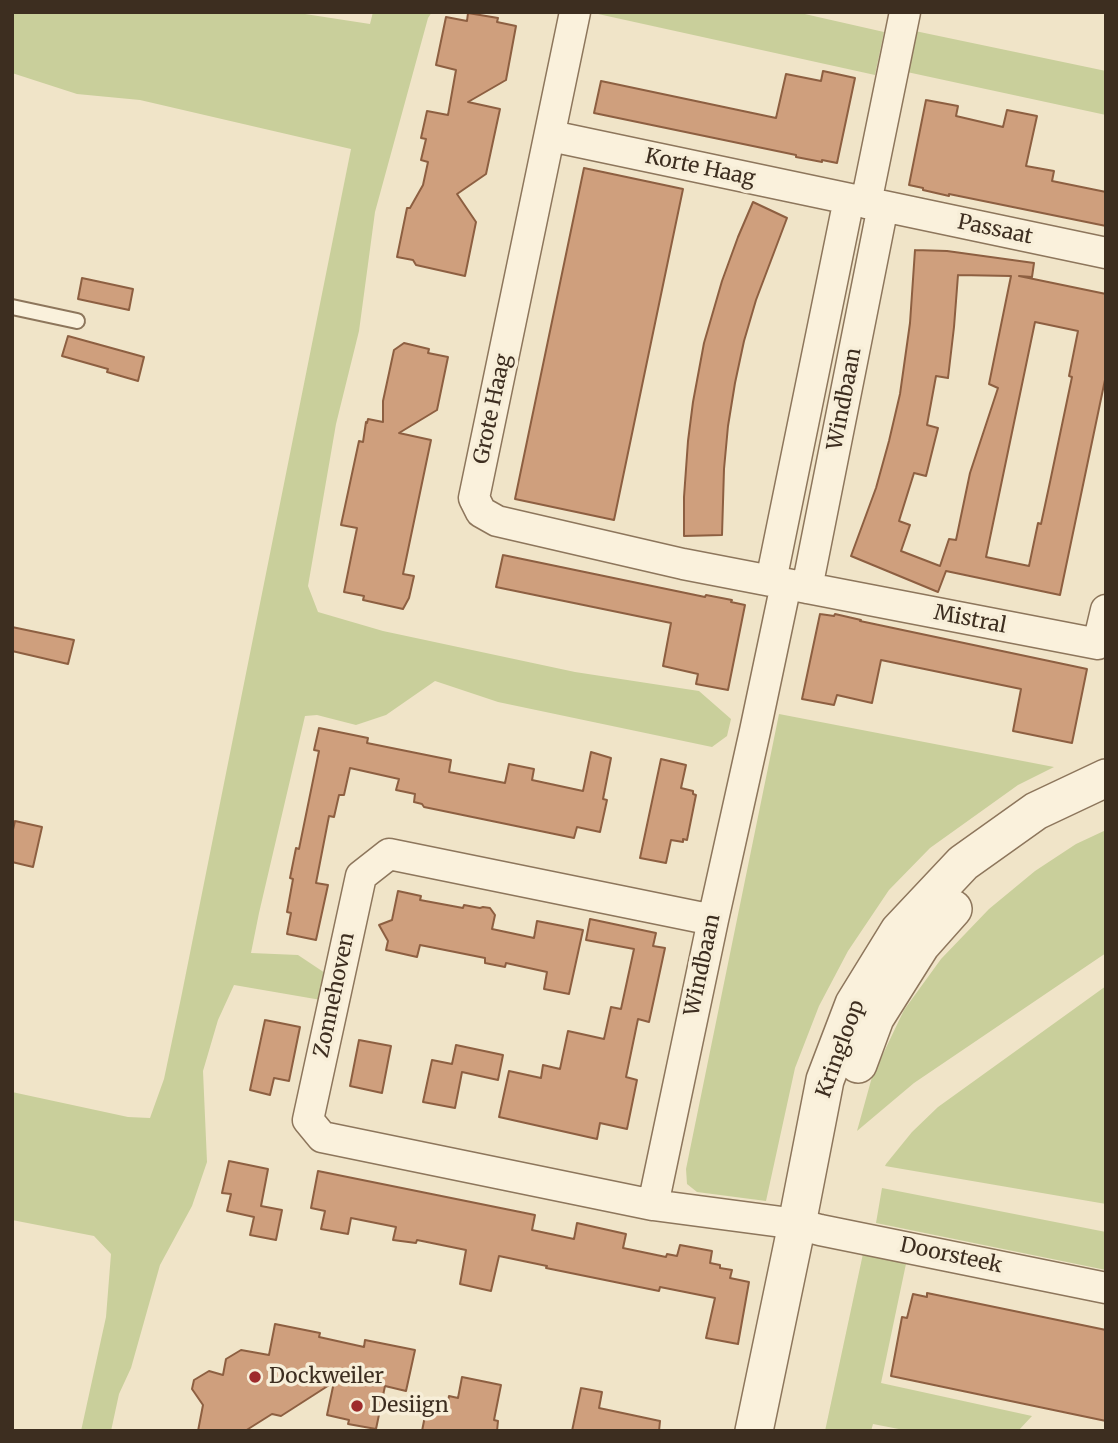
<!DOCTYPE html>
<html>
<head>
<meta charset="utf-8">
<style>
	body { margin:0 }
	#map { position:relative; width:1118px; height:1443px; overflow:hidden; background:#f0e4c8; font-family:Merriweather,serif }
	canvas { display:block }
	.frame { position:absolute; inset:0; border:14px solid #3d2e20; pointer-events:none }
</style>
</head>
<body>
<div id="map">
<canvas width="1118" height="1443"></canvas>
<div class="frame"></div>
</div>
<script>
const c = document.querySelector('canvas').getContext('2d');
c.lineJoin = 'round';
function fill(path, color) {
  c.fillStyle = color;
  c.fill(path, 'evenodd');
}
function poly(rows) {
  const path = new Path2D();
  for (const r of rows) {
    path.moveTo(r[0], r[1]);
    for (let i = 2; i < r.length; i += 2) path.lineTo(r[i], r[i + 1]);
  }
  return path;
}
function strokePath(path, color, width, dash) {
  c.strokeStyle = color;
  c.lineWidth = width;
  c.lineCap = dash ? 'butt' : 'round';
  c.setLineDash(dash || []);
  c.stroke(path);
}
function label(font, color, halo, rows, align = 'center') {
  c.font = font + ' Merriweather,serif';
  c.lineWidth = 7;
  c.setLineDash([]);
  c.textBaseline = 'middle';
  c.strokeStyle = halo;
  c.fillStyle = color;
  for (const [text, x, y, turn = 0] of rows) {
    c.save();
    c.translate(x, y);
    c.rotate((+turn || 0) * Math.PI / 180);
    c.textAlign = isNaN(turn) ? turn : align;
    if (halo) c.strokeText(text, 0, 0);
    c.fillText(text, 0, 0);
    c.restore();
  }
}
const green = poly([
	[12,12,292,12,370,24,373,12,432,12,428,18,375,212,359,331,336,424,308,586,318,612,383,631,575,672,699,691,731,719,727,736,712,747,498,702,435,681,386,715,356,725,317,715,305,716,259,913,251,953,298,955,331,977,321,1000,234,985,218,1020,203,1071,207,1162,192,1206,160,1265,131,1368,119,1394,111,1431,81,1431,106,1317,111,1254,94,1236,12,1220,12,1092,128,1117,150,1118,164,1079,181,998,351,149,140,100,77,94,12,73],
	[589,12,796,12,884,32,875,75],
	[915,31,1106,71,1106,115,907,72],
	[779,714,1054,767,1018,785,930,848,889,890,848,951,819,1006,795,1068,766,1201,697,1192,687,1184,686,1169],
	[1106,830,1106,953,914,1083,857,1131,872,1077,904,1010,941,959,989,909,1035,871,1076,844],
	[1106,986,1106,1204,885,1166,886,1164,912,1132,938,1107],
	[882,1188,1106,1232,1106,1270,876,1223],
	[864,1249,907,1259,881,1383,1032,1416,1018,1431,909,1431,873,1424,871,1431,825,1431]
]);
const building = poly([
	[468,13,498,18,497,22,516,26,506,80,468,102,500,109,486,174,457,194,476,222,465,276,416,265,413,260,397,257,407,208,410,208,423,185,428,162,421,160,426,139,421,138,427,111,448,115,456,70,436,65,446,17,467,21,468,13],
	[823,71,855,78,837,163,822,160,822,162,796,157,796,155,594,113,601,81,776,118,786,74,821,81,823,71],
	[926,100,958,106,956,116,1003,127,1007,110,1037,116,1026,166,1054,171,1052,181,1106,192,1106,226,949,194,949,196,923,190,923,188,909,185,926,100],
	[584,168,683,189,614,520,515,499,584,168],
	[753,202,787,218,756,300,744,341,735,383,728,426,724,469,722,535,684,536,684,497,688,441,693,402,704,343,722,281,738,237,753,202],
	[915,250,947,251,1034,263,1032,277,1019,276,1106,294,1106,375,1060,595,946,571,938,592,851,556,876,488,889,441,900,394,910,323,915,250],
	[958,275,1011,276,989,384,998,388,970,473,956,540,949,539,940,566,901,551,910,525,899,521,914,473,926,476,938,428,927,425,936,376,948,378,954,327,958,275],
	[1035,322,1078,331,1069,376,1072,377,1050,482,1041,524,1038,523,1029,566,986,557,1035,322],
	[82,278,133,289,129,310,78,299,82,278],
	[68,336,144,357,138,381,107,372,108,369,62,356,68,336],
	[404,343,429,349,428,353,448,357,437,410,399,433,431,440,403,574,414,576,409,598,403,609,363,600,364,596,344,592,357,528,341,525,359,441,363,442,366,422,367,423,368,419,383,422,383,401,394,350,404,343],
	[503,555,705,597,706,595,732,600,731,602,745,605,728,690,696,684,698,674,663,666,671,623,496,587,503,555],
	[820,614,834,616,835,614,861,620,860,621,1087,669,1072,743,1013,731,1021,689,881,660,872,703,837,695,834,705,802,699,820,614],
	[12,627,74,640,68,664,12,651,12,627],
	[319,728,368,738,367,743,451,760,449,772,505,783,509,764,534,769,532,780,583,791,591,752,611,758,603,799,607,800,600,832,577,827,574,838,424,807,422,804,414,802,415,794,396,790,399,779,350,768,344,795,339,795,334,817,329,816,316,883,328,885,316,940,287,934,291,913,287,912,293,879,290,878,296,848,299,849,319,751,314,750,319,728],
	[661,759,686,765,681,788,693,791,693,794,696,795,687,840,683,839,683,842,671,840,666,863,640,858,661,759],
	[15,821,42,827,33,867,12,862,12,834,15,821],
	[398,891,421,896,420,900,463,908,464,905,480,908,483,907,490,908,495,915,492,929,534,938,537,921,583,930,569,994,544,989,547,972,506,963,505,967,485,963,485,958,420,945,417,957,386,950,388,941,379,925,392,920,398,891],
	[590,919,656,933,653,946,665,948,649,1022,638,1019,626,1077,637,1080,627,1129,600,1123,597,1139,499,1117,509,1071,541,1078,543,1065,560,1069,568,1031,604,1039,611,1007,621,1009,634,949,586,940,590,919],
	[265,1020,300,1027,289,1081,274,1078,270,1095,250,1090,265,1020],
	[359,1040,391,1046,382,1093,350,1086,359,1040],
	[456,1045,503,1055,498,1080,462,1072,455,1108,423,1102,432,1060,452,1064,456,1045],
	[229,1161,268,1169,261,1206,282,1210,276,1240,250,1235,254,1217,227,1211,231,1194,222,1193,229,1161],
	[318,1171,535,1215,532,1230,574,1239,577,1223,626,1234,623,1248,666,1257,667,1254,677,1256,680,1245,712,1251,710,1263,720,1265,720,1268,732,1270,730,1278,749,1282,738,1344,706,1338,715,1298,660,1287,659,1291,546,1268,547,1266,499,1256,491,1291,460,1284,466,1250,417,1240,416,1243,393,1240,396,1227,351,1218,348,1234,321,1229,325,1211,311,1208,318,1171],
	[927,1293,1106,1330,1106,1421,891,1376,902,1317,907,1318,913,1294,927,1297,927,1293],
	[275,1324,320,1333,319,1337,364,1347,365,1340,415,1350,406,1391,385,1386,376,1429,348,1424,349,1420,327,1415,334,1382,281,1416,272,1414,245,1431,198,1431,203,1405,192,1389,194,1380,209,1371,223,1375,226,1359,241,1350,269,1355,275,1324],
	[462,1377,501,1385,494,1420,498,1421,497,1431,422,1431,427,1406,446,1410,449,1396,458,1398,462,1377],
	[581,1388,602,1392,599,1408,660,1421,659,1431,572,1431,581,1388]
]);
const service = poly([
	[12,307,77,321]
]);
const minor = poly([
	[575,12,474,498,481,512,497,521,683,564,1098,644,1106,610],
	[551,136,1106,253],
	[866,203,905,12],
	[771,581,849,199],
	[786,584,755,731,713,920,653,1205,797,1224,820,1230,1106,1288],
	[807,588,883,206],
	[653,1205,322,1137,308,1120,361,876,389,854,713,920]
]);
const tertiary = poly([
	[858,1064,875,1018,921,945,953,909],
	[754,1431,797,1224,825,1080,854,1004,899,931,963,863,1036,811,1106,778]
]);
const markers = [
	[255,1377,7,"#9e2a2b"],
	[357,1406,7,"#9e2a2b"]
];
const streetNames = [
	["Korte Haag",700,168,12],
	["Passaat",995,230,12],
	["Windbaan",845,399,-79],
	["Grote Haag",493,409,-78],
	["Mistral",970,620,11],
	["Windbaan",703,965,-78],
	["Zonnehoven",335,995,-78],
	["Kringloop",841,1049,-70],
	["Doorsteek",951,1256,12]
];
const poiNames = [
	["Dockweiler",269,1377],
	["Desiign",371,1406]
];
fill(green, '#c9cf9b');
fill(building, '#cf9f7d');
strokePath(building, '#8d5f41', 2);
strokePath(service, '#8d765c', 18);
strokePath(minor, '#8d765c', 33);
strokePath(tertiary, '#8d765c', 40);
strokePath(service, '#faf1dc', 14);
strokePath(minor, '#faf1dc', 30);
strokePath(tertiary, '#faf1dc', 37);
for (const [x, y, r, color] of markers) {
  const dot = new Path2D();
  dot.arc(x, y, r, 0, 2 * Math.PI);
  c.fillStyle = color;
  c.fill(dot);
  strokePath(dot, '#f7eed8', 2.5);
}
label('21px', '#3d2e20', '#f7eed8', streetNames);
label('21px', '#3d2e20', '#f7eed8', poiNames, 'left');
</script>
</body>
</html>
